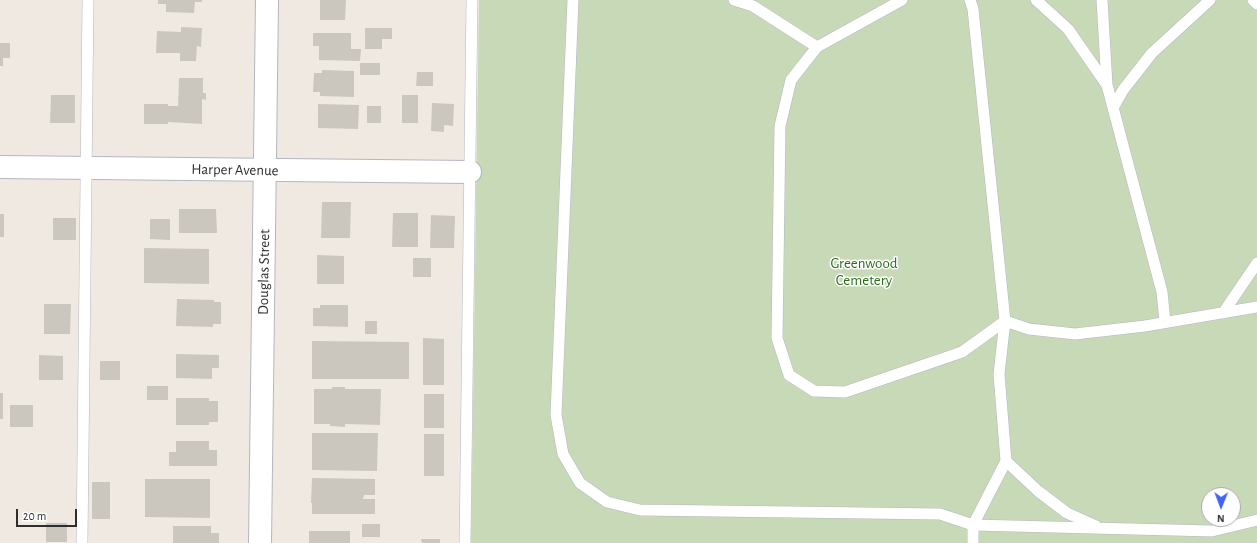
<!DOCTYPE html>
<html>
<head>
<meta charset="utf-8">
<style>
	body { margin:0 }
	#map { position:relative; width:1257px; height:543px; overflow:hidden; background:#efe9e1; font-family:"Alegreya Sans",sans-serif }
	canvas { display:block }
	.north { position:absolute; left:1201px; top:487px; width:40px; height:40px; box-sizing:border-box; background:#fff; border:1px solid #ababab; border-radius:50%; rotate:181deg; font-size:11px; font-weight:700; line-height:16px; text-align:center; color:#2e2e2e }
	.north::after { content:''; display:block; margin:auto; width:14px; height:18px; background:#4264fb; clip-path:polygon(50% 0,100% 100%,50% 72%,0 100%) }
	.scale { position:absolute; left:16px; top:509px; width:61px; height:18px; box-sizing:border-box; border:2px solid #2e2e2e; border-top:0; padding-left:5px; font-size:12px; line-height:14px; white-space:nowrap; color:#2e2e2e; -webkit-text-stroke:3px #fff; paint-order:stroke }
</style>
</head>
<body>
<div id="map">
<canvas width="1257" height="543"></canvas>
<div class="north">N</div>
<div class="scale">20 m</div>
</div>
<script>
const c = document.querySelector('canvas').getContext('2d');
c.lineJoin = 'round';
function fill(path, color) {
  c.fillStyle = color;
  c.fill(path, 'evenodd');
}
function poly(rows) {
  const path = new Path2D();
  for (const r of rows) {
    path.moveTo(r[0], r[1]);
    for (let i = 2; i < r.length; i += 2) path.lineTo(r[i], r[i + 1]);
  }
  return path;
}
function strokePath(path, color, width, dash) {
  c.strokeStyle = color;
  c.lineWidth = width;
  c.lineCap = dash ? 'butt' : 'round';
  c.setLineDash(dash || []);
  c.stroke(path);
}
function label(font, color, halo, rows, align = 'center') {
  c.font = font + ' "Alegreya Sans",sans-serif';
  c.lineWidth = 3;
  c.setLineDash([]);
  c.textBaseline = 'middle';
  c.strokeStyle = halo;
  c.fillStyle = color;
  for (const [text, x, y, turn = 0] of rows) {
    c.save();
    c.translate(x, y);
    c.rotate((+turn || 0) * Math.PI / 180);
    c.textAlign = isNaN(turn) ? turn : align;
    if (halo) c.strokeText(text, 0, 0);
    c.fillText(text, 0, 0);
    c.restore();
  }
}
const cemetery = poly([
	[479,0,1257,0,1257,543,471,543],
	[1209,495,1233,495,1233,519,1209,519]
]);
const building = poly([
	[158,0,202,0,202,2,195,2,194,13,166,12,166,4,158,4],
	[320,0,346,0,345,20,320,20],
	[181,27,202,28,201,47,197,46,196,61,180,61,180,53,156,53,157,31,181,32],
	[365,28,392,28,392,39,382,39,382,49,365,49],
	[313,33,351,33,351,49,361,49,360,61,319,60,319,46,313,46],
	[0,43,10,43,10,58,3,58,3,66,0,66],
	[360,63,380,63,380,75,360,75],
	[322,70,354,71,354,97,320,96,320,92,313,92,314,73,322,73],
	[417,72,433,72,433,86,416,86],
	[179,78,203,78,203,93,206,93,206,100,202,99,202,124,168,122,168,124,144,124,144,104,168,104,168,106,178,106],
	[51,95,75,95,75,123,50,123],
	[402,95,418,95,418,123,402,123],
	[432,103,454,104,453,126,444,125,444,132,431,131],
	[318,104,359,105,358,129,318,128],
	[367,106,381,106,381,123,367,123],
	[322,202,351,202,350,238,321,238],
	[179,209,216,209,217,233,179,233],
	[393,213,418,213,418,247,392,247],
	[0,214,4,214,4,237,0,237],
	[431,215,455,216,454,248,430,248],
	[53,218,76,218,76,240,53,240],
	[150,219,170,219,170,240,150,239],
	[144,248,209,249,209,284,144,283],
	[317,255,344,256,344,284,317,284],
	[413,258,431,258,431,277,413,277],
	[177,299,214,300,214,302,221,302,221,324,213,324,213,327,176,326],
	[44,304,71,304,70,334,44,334],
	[320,305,348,305,348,327,313,326,313,308,320,308],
	[365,321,377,321,377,334,365,334],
	[423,338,444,339,444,385,423,385],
	[312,341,409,342,409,379,312,379],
	[176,354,219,355,219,368,212,368,212,379,176,378],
	[39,355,63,356,63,380,39,380],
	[100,361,120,361,120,380,100,380],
	[147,386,168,386,168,400,147,400],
	[332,387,345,387,345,389,381,389,380,425,345,424,345,427,330,426,330,424,314,424,314,389,332,389],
	[0,393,3,393,3,419,0,419],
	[424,394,444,394,444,428,424,428],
	[176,398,209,398,209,401,218,401,218,422,209,422,209,425,176,425],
	[10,405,33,405,33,427,10,427],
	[312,433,378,433,377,471,312,470],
	[424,434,444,434,444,476,424,476],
	[176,441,209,441,209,450,217,450,217,466,169,466,169,452,176,452],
	[312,478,375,479,375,495,364,495,363,499,375,499,375,514,312,514,312,503,311,503],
	[145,479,210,479,210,518,145,517],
	[92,482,110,482,110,519,92,519],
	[46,523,67,523,67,542,46,542],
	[362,524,380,524,380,537,362,537],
	[173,526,211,526,211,533,219,533,219,543,173,543],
	[309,531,350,531,350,543,309,543],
	[421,539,440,539,440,543,422,543]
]);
const service = poly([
	[573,0,556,415,563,454,580,483,607,502,640,510,940,514,973,525,1006,461,999,374,1005,321,1029,329,1075,334,1145,326,1257,307],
	[734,0,753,6,817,47],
	[902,0,817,47,791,80,780,126,777,338,789,375,814,391,845,392,962,352,1005,321,973,9,970,0],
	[1036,0,1068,29,1107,85,1162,292,1165,322],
	[1102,0,1107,85],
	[1253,0,1257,4],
	[1113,108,1123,90,1152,53,1210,0],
	[1223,313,1257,263],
	[1006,461,1038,491,1067,513,1096,526],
	[82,543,88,0],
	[465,543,472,0],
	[973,543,973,525,1212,531,1257,520]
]);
const minor = poly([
	[0,167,470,172],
	[260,543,267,0]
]);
const streetNames = [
	["Harper Avenue",235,170,1],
	["Douglas Street",264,272,-89]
];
const parkNames = [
	["Greenwood",864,263],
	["Cemetery",864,280]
];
fill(cemetery, '#c8d9b8');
fill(building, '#cbc7bf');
strokePath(service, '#b4b7c1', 12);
strokePath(minor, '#b4b7c1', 24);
strokePath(service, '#fff', 11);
strokePath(minor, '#fff', 22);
label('15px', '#2e2e2e', '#fff', streetNames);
label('15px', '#2c6e1b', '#fff', parkNames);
</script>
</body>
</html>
